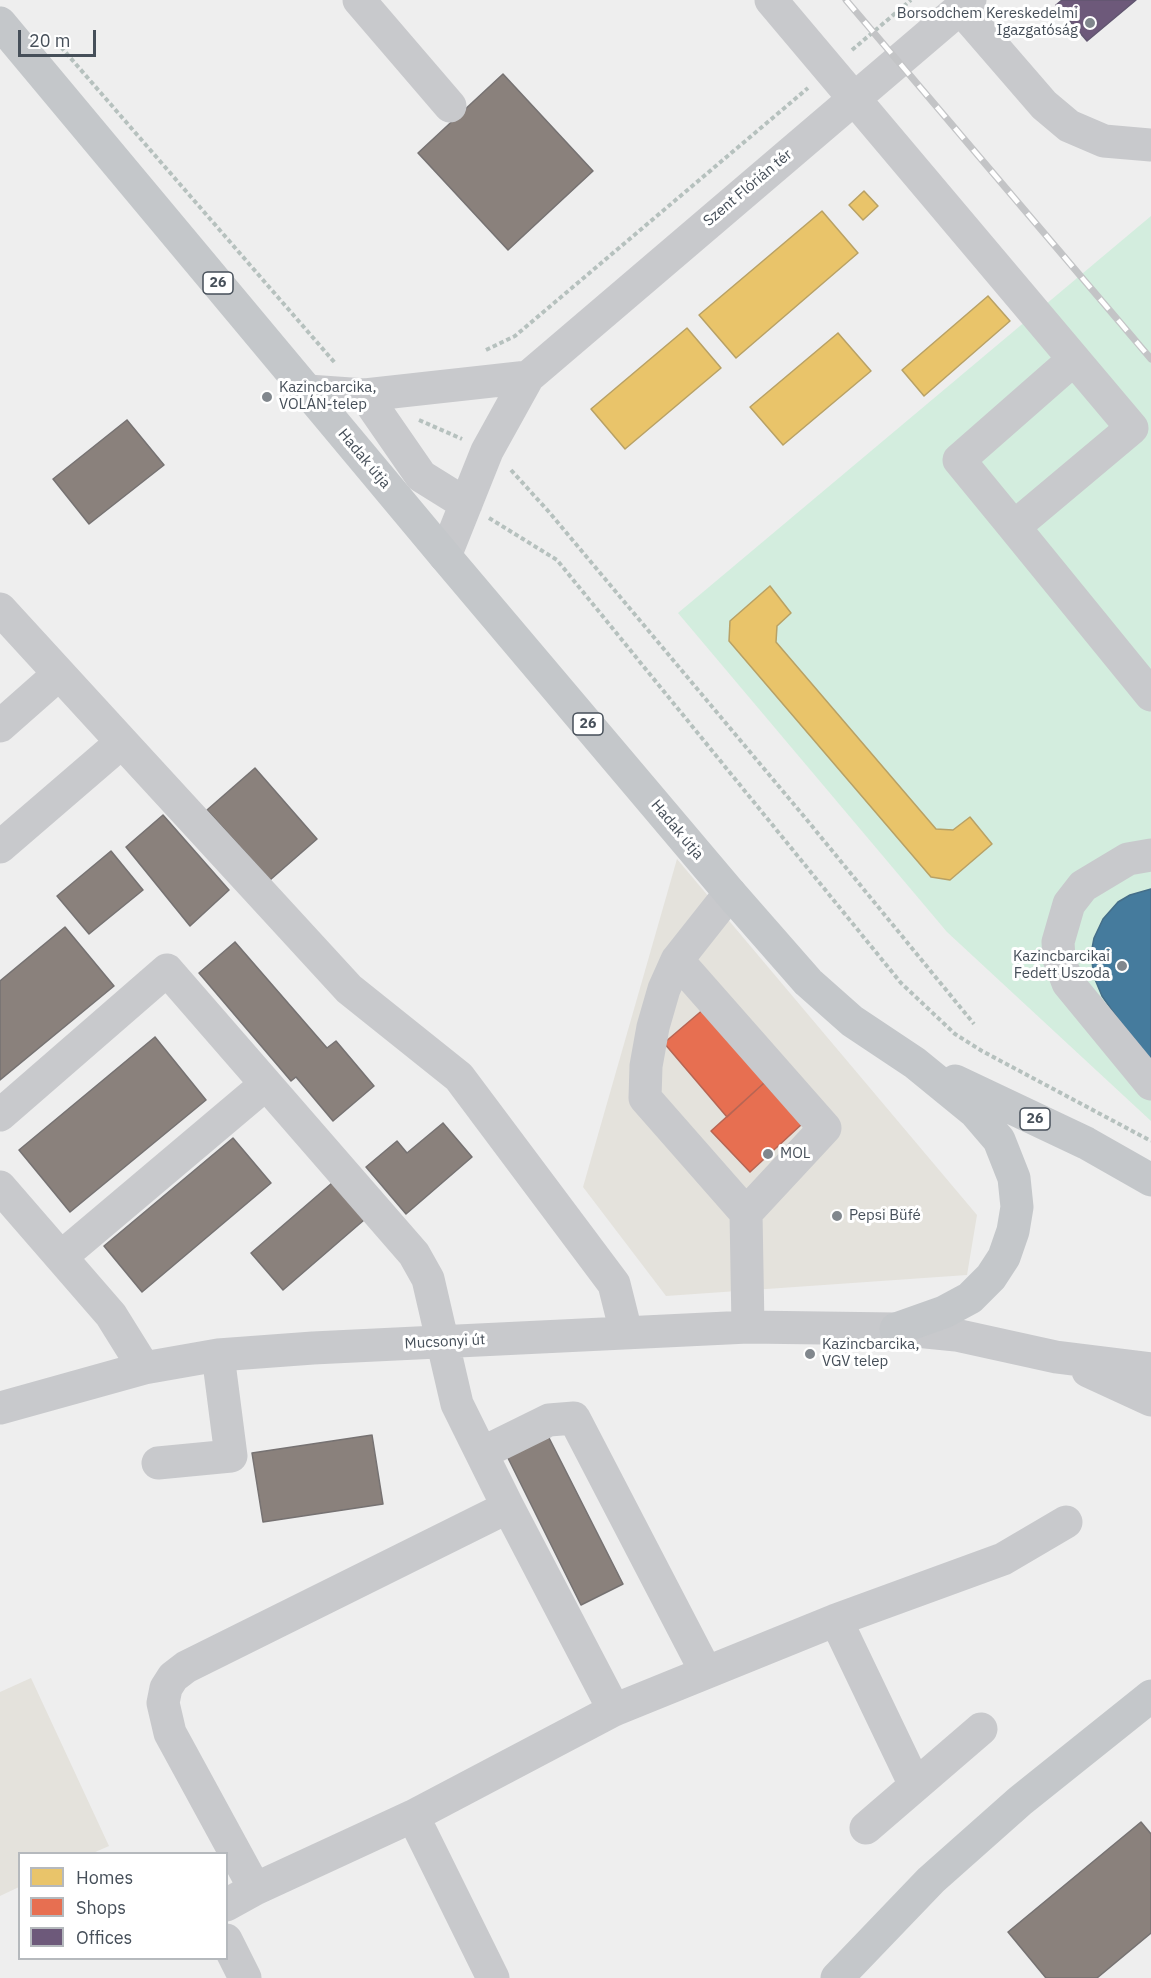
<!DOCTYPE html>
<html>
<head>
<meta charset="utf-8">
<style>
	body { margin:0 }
	#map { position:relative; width:1151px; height:1978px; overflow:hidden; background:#eee; font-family:"IBM Plex Sans",sans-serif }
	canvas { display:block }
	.legend { position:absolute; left:18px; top:1852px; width:210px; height:108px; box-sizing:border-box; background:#fff; border:2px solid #b5b9bd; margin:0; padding:8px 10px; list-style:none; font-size:18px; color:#464f59 }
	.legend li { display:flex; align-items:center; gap:12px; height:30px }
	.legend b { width:30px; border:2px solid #b5b9bd }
	.scale { position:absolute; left:18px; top:30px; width:78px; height:27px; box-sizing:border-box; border:3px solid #464f59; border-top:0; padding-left:8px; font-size:18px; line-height:21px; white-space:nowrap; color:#464f59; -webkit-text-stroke:4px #fff; paint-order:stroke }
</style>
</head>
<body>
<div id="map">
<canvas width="1151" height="1978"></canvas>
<ul class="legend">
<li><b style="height:16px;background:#e9c46a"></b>Homes</li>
<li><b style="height:16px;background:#e76f51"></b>Shops</li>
<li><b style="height:16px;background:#6d597a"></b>Offices</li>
</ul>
<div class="scale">20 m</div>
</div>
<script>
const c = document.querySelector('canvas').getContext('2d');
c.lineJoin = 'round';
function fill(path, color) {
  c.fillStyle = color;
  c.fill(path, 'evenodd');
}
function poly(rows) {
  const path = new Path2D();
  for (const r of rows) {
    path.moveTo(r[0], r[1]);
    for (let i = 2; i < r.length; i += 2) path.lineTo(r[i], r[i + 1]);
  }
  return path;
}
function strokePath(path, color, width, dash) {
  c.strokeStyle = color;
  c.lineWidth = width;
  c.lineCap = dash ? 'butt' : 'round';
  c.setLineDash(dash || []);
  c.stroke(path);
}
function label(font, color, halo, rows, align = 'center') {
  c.font = font + ' "IBM Plex Sans",sans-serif';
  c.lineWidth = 6;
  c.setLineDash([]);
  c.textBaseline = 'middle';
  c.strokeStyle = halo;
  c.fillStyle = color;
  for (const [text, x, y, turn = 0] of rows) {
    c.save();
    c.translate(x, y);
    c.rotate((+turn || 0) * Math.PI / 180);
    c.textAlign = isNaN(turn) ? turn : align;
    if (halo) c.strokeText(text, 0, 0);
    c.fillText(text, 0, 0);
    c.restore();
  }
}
const commercial = poly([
	[677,859,977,1215,967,1275,666,1296,583,1187],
	[31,1678,109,1846,93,1853,20,1854,19,1887,0,1896,0,1692]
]);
const green = poly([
	[1151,216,1151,1121,947,932,678,613]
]);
const homes = poly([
	[864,191,878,206,863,220,849,205,864,191],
	[822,211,858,253,736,358,699,315,822,211],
	[988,296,1010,321,924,396,902,370,988,296],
	[687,328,721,368,625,449,591,409,687,328],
	[838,333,871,371,783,445,750,407,838,333],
	[770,586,791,613,777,626,776,642,936,829,953,830,970,817,992,844,950,880,931,877,729,641,730,621,770,586]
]);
const shops = poly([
	[712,1002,764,1083,727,1117,664,1043,712,1002],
	[764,1083,802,1124,750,1172,711,1131,764,1083]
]);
const offices = poly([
	[1062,0,1136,0,1087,41,1056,5,1062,0]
]);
const public = poly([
	[1151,889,1151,1060,1118,1019,1102,996,1094,977,1091,954,1094,938,1103,919,1118,902,1130,895,1151,889]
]);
const industry = poly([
	[503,74,593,171,508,250,418,153,503,74],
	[127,420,164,465,89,524,53,479,127,420],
	[255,768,317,839,270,880,207,810,255,768],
	[163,815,229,890,190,926,126,847,163,815],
	[111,851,143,890,89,934,57,896,111,851],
	[65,927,114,986,0,1080,0,981,65,927],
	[235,942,327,1048,336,1041,374,1086,333,1121,296,1077,291,1081,199,973,235,942],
	[155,1037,206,1100,70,1212,19,1150,155,1037],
	[443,1123,472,1157,406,1214,366,1167,397,1141,407,1153,443,1123],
	[233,1138,271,1183,142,1292,104,1246,233,1138],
	[332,1183,364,1220,283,1290,251,1253,332,1183],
	[545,1430,623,1584,581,1605,504,1450,545,1430],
	[372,1435,383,1504,263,1522,252,1453,372,1435],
	[1141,1822,1151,1834,1151,1933,1097,1978,1046,1978,1008,1932,1141,1822]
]);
const path = poly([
	[61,47,335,363],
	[852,50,911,0],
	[486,350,515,336,808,88],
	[419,420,462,439],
	[511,470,549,512,807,820,974,1024],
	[489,518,557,560,901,983,955,1034,982,1051,1151,1141]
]);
const minor = poly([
	[359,0,450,106],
	[771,0,1132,428,1014,527,1151,695],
	[960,8,1044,105,1069,126,1104,141,1151,145],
	[308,391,365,395,528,377],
	[365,395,421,476,466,504],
	[1014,527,959,460,1073,360],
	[445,556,487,451,528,377,970,0],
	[0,609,122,742],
	[0,726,59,674],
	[0,847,122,742,349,989,459,1077,614,1284,626,1332],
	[1151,855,1128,859,1083,886,1069,904,1058,942,1059,959,1068,983,1151,1084],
	[730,893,677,960,664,989,653,1027,646,1066,645,1098,746,1213,748,1327],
	[677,960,825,1128,746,1213],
	[0,1115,167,970,414,1254,428,1279,457,1404,508,1507,614,1710],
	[0,1187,111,1315,144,1368],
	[61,1257,266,1084],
	[1088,1371,1151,1400],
	[0,1408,144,1368,218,1355,313,1348,748,1327,896,1329,956,1335,1056,1357,1151,1369],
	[482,1453,549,1420,574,1418,706,1672],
	[158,1463,231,1456,218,1355],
	[836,1620,915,1785],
	[413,1816,493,1978],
	[866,1828,981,1729],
	[255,1889,170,1733,163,1703,166,1688,173,1677,186,1667,508,1507],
	[226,1905,255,1889,413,1816,614,1710,836,1620,1003,1559,1066,1522],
	[226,1940,245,1978]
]);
const major = poly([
	[0,23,445,556,730,893,808,982,852,1021,915,1063,975,1112,999,1140,1014,1178,1017,1207,1013,1231,1004,1257,991,1277,970,1298,944,1312,896,1329],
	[955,1081,1086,1143,1151,1180],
	[837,1978,931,1880,1020,1801,1151,1696]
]);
const rail = poly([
	[846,0,1151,359]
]);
const markers = [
	[1090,23,6,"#81878d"],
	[267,397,6,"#81878d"],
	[1122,966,6,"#81878d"],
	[768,1154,6,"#81878d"],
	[837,1216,6,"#81878d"],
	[810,1354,6,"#81878d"]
];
const shields = [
	[218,283,30],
	[588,724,30],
	[1035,1119,30]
];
const shieldNames = [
	["26",218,283],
	["26",588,724],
	["26",1035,1119]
];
const poiNames = [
	["Borsodchem Kereskedelmi",1078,14,"right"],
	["Igazgatóság",1078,31,"right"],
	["Kazincbarcika,",279,388],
	["VOLÁN-telep",279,405],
	["Kazincbarcikai",1110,957,"right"],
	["Fedett Uszoda",1110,974,"right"],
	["MOL",780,1154],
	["Pepsi Büfé",849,1216],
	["Kazincbarcika,",822,1345],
	["VGV telep",822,1362]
];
const streetNames = [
	["Szent Flórián tér",748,188,-40],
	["Hadak útja",364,459,50],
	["Hadak útja",677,830,50],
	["Mucsonyi út",445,1342,-3]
];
fill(commercial, '#e4e2dc');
fill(green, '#d3edde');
fill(homes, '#e9c46a');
strokePath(homes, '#b8a165', 1.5);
fill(shops, '#e76f51');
strokePath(shops, '#b76553', 1.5);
fill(offices, '#6d597a');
strokePath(offices, '#615670', 1.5);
fill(public, '#457b9d');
strokePath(public, '#456e89', 1.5);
fill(industry, '#8a817c');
strokePath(industry, '#767272', 1.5);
strokePath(path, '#b6c1be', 4, [4.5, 3]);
strokePath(minor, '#c8c9cc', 33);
strokePath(major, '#c4c7ca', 33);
strokePath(rail, '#c3c4c6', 7);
strokePath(rail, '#fff', 4.5, [14]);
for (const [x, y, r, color] of markers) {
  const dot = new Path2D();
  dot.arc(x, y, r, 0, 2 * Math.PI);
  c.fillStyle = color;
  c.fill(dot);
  strokePath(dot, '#fff', 2);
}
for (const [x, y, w] of shields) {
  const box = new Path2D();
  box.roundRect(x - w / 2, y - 11, w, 22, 4.5);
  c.fillStyle = '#fff';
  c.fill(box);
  strokePath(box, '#464f59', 1.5);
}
label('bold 14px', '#464f59', null, shieldNames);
label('15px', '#464f59', '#fff', poiNames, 'left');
label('15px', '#464f59', '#fff', streetNames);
</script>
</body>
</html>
